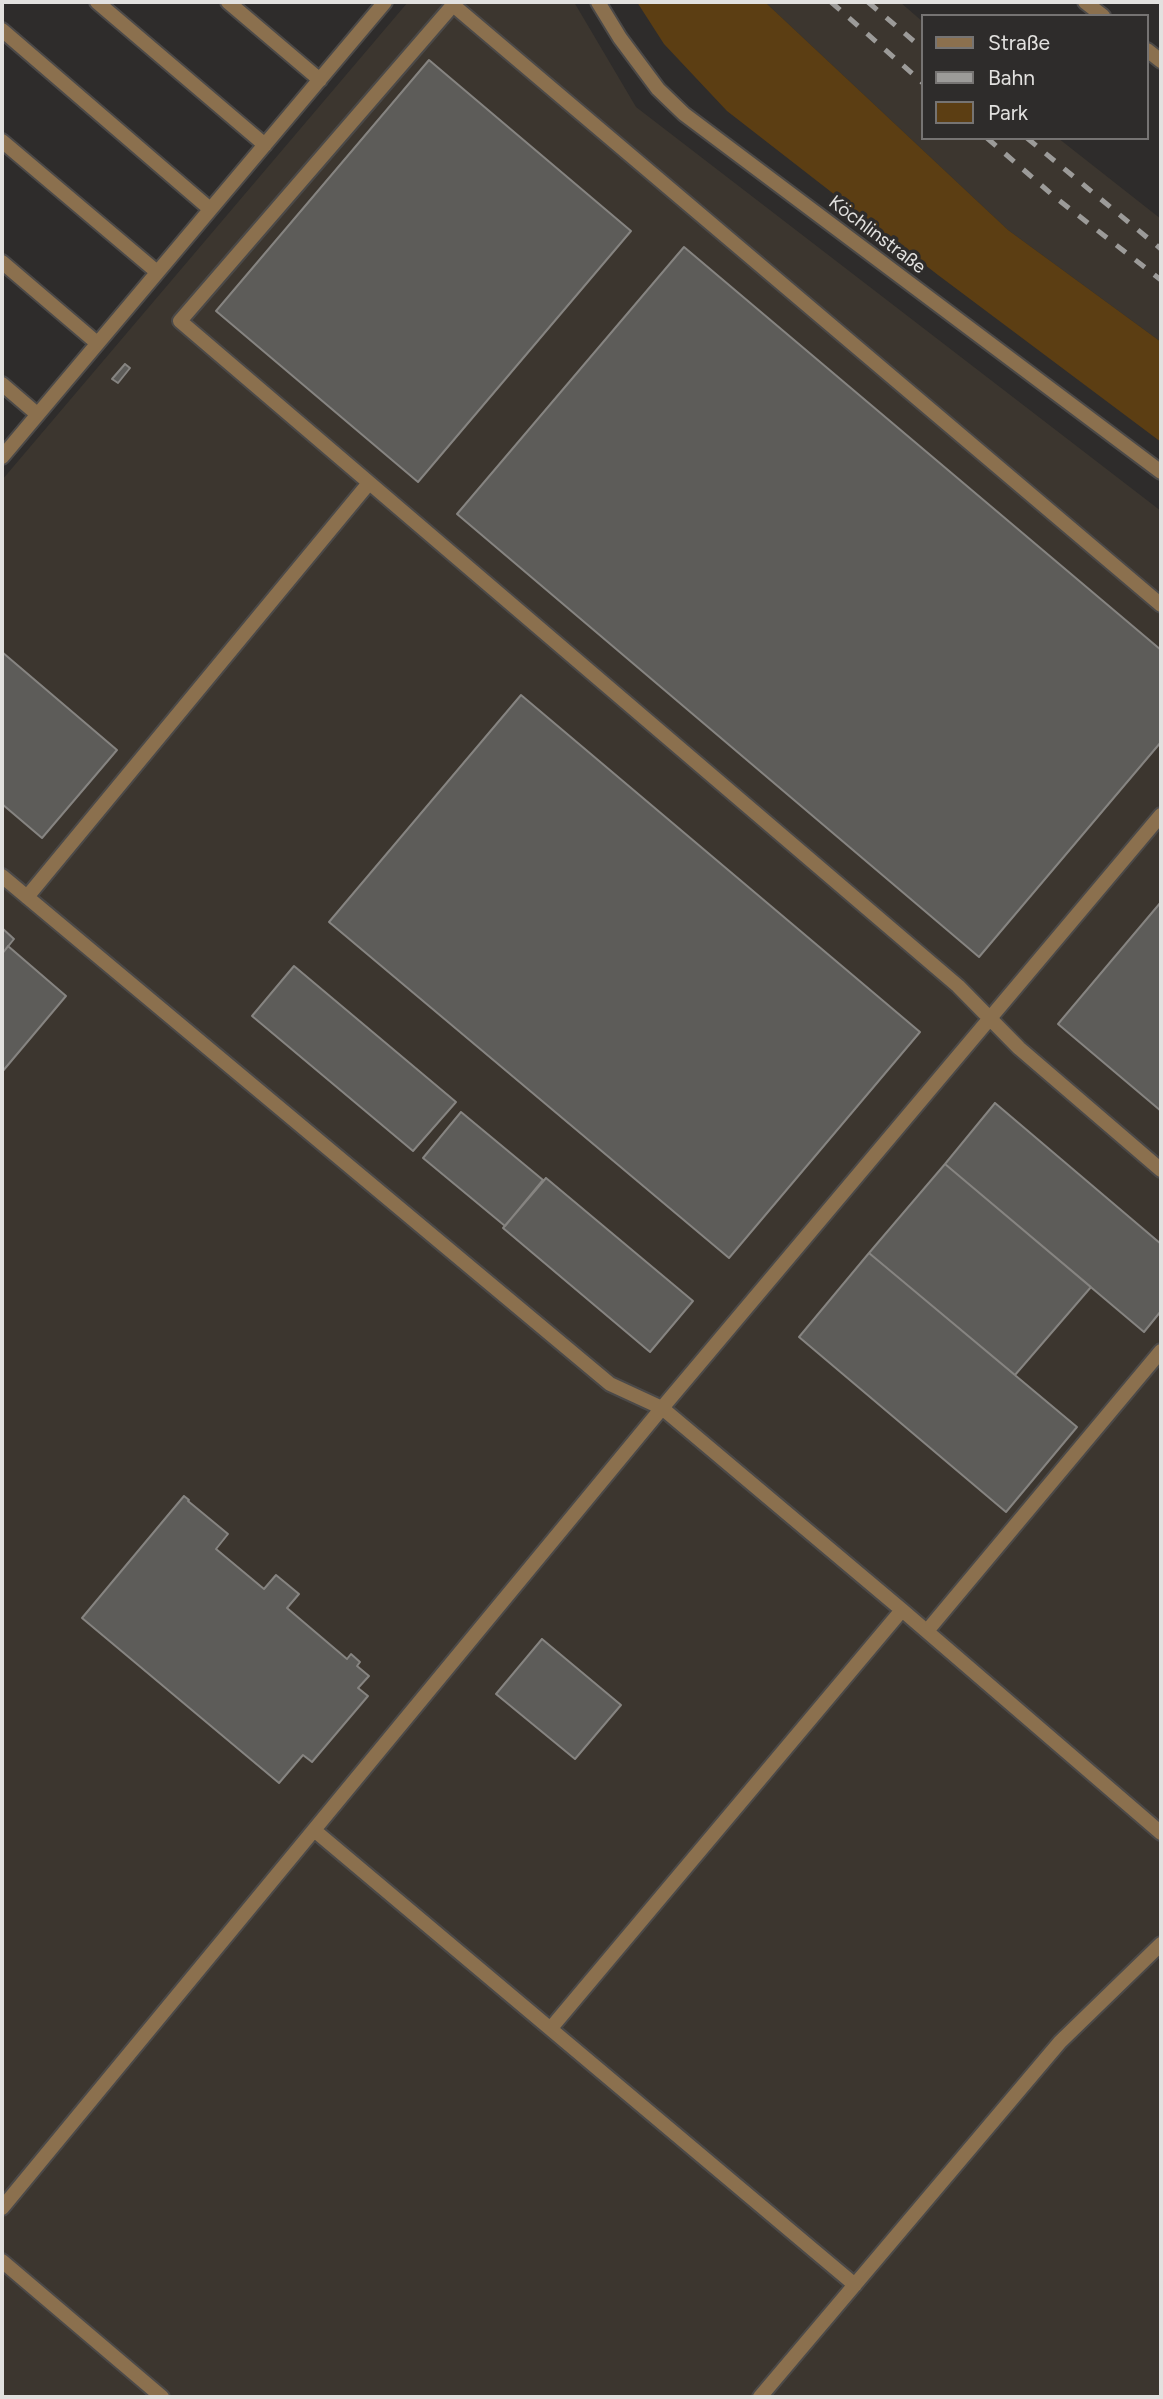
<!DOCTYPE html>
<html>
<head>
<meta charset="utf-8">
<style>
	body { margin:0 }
	#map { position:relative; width:1163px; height:2399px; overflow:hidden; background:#2e2c2b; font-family:Figtree,sans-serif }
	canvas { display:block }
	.frame { position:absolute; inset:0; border:4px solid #e2e1df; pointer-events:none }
	.legend { position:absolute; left:921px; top:14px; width:228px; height:126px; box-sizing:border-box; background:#2e2c2b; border:2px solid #767473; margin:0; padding:9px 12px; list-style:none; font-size:21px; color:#e2e1df }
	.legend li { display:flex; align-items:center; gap:14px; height:35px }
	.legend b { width:35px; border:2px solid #767473 }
</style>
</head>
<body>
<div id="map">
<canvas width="1163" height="2399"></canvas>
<div class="frame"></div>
<ul class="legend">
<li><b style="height:9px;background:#8b704e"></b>Straße</li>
<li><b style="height:9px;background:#9c9b99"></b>Bahn</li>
<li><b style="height:19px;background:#5c3e13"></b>Park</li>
</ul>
</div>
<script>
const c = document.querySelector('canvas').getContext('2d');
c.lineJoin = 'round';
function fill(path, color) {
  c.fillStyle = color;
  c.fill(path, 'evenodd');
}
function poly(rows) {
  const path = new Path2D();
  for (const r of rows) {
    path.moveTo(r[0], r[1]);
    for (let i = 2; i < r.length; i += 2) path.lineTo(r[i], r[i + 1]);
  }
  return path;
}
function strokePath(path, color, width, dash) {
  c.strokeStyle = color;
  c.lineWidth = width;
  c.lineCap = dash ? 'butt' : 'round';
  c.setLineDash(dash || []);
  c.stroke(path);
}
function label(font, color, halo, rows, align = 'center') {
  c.font = font + ' Figtree,sans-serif';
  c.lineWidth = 7;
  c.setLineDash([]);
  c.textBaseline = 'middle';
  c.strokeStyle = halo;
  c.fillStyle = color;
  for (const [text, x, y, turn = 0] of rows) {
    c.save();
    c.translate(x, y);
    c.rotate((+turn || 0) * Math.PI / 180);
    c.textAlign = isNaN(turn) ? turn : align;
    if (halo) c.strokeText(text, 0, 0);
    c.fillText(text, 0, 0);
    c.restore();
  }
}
const built = poly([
	[408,2,574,2,636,107,1161,511,1161,2397,2,2397,2,480],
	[765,2,900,2,923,22,923,138,1058,138,1161,219,1161,342,1008,230]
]);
const green = poly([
	[637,2,765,2,1008,230,1161,342,1161,442,938,275,727,111,664,44]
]);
const building = poly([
	[429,60,631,231,418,482,216,311,429,60],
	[684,247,1161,650,1161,742,979,957,457,514,684,247],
	[125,364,130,368,118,383,112,379,125,364],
	[2,652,117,750,42,838,2,804,2,652],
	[521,695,920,1032,729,1258,329,922,521,695],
	[1161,902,1161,1111,1058,1024,1161,902],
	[2,928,14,939,2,954,2,928],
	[8,946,66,996,2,1072,2,954,8,946],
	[294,966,456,1102,413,1151,252,1016,294,966],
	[995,1103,1161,1244,1161,1311,1144,1332,945,1164,995,1103],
	[461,1112,543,1180,505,1226,423,1158,461,1112],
	[945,1164,1091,1287,1015,1375,869,1253,945,1164],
	[546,1178,693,1301,650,1352,503,1228,546,1178],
	[869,1253,1077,1427,1006,1512,799,1337,869,1253],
	[184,1496,189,1500,188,1501,228,1534,216,1549,264,1589,276,1575,299,1594,287,1608,347,1659,351,1654,360,1662,357,1666,369,1676,358,1688,368,1696,312,1762,303,1755,279,1783,82,1618,184,1496],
	[542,1639,621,1705,575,1759,496,1694,542,1639]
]);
const lane = poly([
	[97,2,265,145],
	[228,2,320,80],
	[2,30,210,209],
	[2,141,157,272],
	[2,262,97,343],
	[2,384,37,414],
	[2,457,385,2],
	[1161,605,453,5,180,321,958,986,1019,1048,1161,1170],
	[2,876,610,1384,662,1408,902,1610,1161,1833],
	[27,897,369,483],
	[927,1631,1161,1351],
	[314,1830,855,2285],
	[551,2028,902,1610],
	[2,2208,662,1408,1161,815],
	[2,2261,162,2397],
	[760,2397,1060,2042,1161,1944]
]);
const street = poly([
	[598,2,620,38,658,89,684,114,1161,472],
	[1085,2,1103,16],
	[1147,50,1161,61]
]);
const rail = poly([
	[831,2,923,83],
	[868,2,923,49],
	[987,138,1056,198,1161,280],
	[1027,138,1161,249]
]);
const streetNames = [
	["Köchlinstraße",877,235,37]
];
fill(built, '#3c362f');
fill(green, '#5c3e13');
fill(building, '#5d5c59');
strokePath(building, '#868481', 2);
strokePath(lane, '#4b4948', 18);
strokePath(street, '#4b4948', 18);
strokePath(lane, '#8b704e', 14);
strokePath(street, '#8b704e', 14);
strokePath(rail, '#9c9b99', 5, [12, 12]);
label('19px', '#e2e1df', '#2e2c2b', streetNames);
</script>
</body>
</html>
